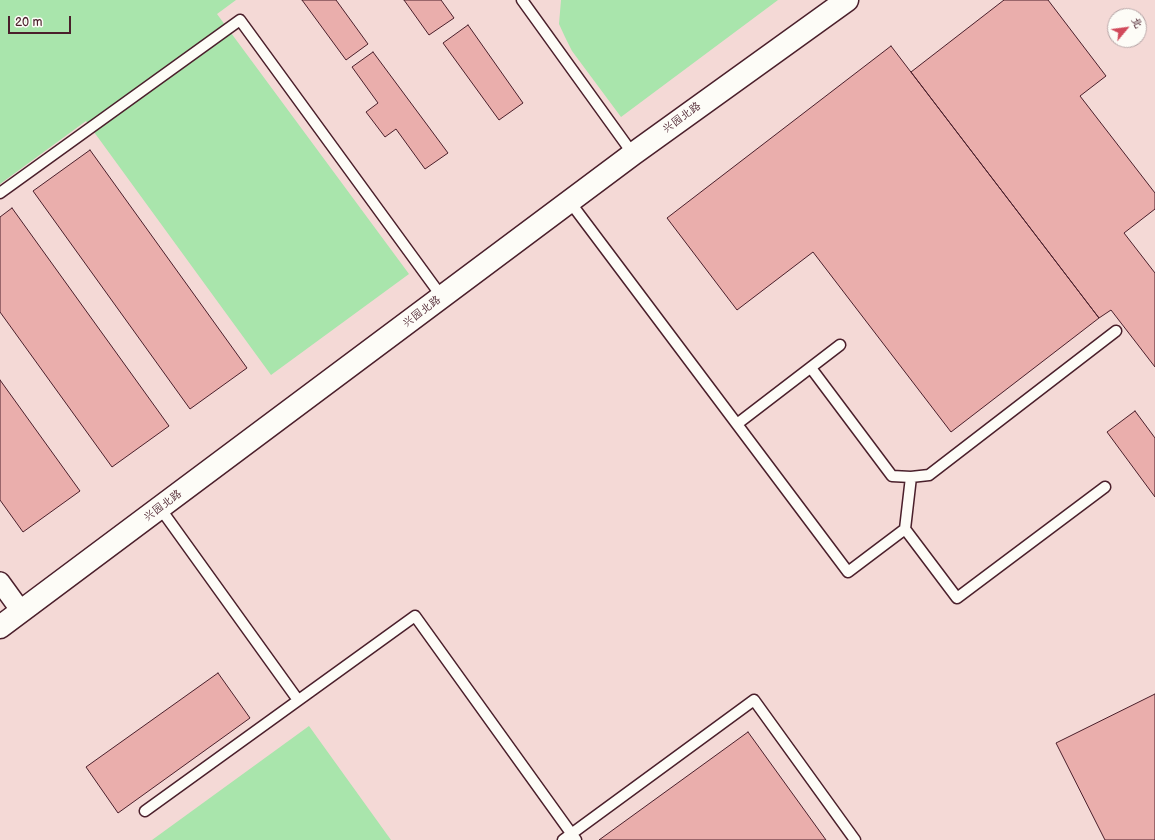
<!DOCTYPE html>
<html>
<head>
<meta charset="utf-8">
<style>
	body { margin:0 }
	#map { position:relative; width:1155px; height:840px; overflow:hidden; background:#f9ece8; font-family:"Balsamiq Sans","LXGW WenKai TC",sans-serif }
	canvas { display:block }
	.north { position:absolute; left:1107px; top:8px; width:40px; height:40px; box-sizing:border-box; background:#fdfcf7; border:1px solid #b5a4a5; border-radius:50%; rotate:61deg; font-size:11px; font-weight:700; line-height:16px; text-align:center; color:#4a1f2b }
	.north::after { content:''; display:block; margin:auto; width:14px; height:18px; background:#d1495b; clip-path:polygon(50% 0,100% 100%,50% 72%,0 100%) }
	.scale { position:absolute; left:8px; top:16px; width:63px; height:18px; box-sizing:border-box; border:2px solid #4a1f2b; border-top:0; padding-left:5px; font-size:12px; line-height:14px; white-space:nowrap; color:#4a1f2b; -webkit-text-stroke:3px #fdfcf7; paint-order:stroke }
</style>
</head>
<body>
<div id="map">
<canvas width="1155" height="840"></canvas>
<div class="north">北</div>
<div class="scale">20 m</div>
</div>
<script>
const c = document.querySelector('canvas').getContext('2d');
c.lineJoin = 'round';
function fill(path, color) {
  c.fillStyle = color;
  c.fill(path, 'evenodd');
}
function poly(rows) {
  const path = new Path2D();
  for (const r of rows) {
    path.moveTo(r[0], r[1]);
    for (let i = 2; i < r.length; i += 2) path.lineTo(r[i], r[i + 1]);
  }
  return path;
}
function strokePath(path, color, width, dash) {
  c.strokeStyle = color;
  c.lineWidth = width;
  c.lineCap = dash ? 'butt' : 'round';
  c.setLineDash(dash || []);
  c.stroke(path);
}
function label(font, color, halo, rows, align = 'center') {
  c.font = font + ' "Balsamiq Sans","LXGW WenKai TC",sans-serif';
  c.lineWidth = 3.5;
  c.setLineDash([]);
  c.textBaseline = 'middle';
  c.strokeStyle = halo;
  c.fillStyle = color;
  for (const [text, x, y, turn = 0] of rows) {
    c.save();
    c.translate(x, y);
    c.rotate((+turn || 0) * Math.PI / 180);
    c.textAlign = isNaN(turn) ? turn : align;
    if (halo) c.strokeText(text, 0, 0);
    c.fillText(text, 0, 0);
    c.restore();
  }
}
const built = poly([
	[0,0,1155,0,1155,840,0,840],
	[1115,16,1139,16,1139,40,1115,40]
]);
const green = poly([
	[0,0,236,0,217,14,409,274,271,375,86,121,0,184],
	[561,0,778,0,621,117,572,51,565,37,559,24],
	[309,726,391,840,152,840]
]);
const building = poly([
	[302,0,336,0,368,44,346,60,302,0],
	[404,0,441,0,454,18,429,35,404,0],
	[1004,0,1048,0,1106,76,1080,96,1155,193,1155,209,1124,233,1155,273,1155,367,1111,310,1099,318,911,72,1004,0],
	[468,25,523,103,499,120,443,43,468,25],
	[891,46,1099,318,951,432,813,252,737,310,667,218,891,46],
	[373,52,448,153,425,169,396,129,385,137,366,112,378,103,352,67,373,52],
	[90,150,247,368,190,409,33,191,90,150],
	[12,208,169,426,112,467,0,312,0,217,12,208],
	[0,380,80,491,23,532,0,500,0,380],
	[1135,411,1155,438,1155,497,1107,432,1135,411],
	[218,673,250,718,118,813,86,767,218,673],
	[1155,694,1155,840,1105,840,1056,743,1155,694],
	[748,732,826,840,599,840,748,732]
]);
const service = poly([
	[522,0,633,154],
	[0,193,240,20,442,297],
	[570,202,848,572,905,529,957,598,1105,487],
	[811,368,892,476,911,477,929,475,1116,331],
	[737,424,840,345],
	[160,508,298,700],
	[905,529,911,477],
	[145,811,415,616,576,840],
	[563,840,754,700,855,840]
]);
const minor = poly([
	[0,582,21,611]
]);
const primary = poly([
	[0,627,633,154,847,0]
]);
const streetNames = [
	["兴园北路",682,118,-36],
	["兴园北路",422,312,-37],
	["兴园北路",163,506,-37]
];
fill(built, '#f4d9d6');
fill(green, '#a9e5ac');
fill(building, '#eaaeac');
strokePath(building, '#4a1f2b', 1);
strokePath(service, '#4a1f2b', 13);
strokePath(minor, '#4a1f2b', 22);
strokePath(primary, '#4a1f2b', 25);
strokePath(service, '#fdfcf7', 10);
strokePath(minor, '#fdfcf7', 19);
strokePath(primary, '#fdfcf7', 22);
label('11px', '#4a1f2b', '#fdfcf7', streetNames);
</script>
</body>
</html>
